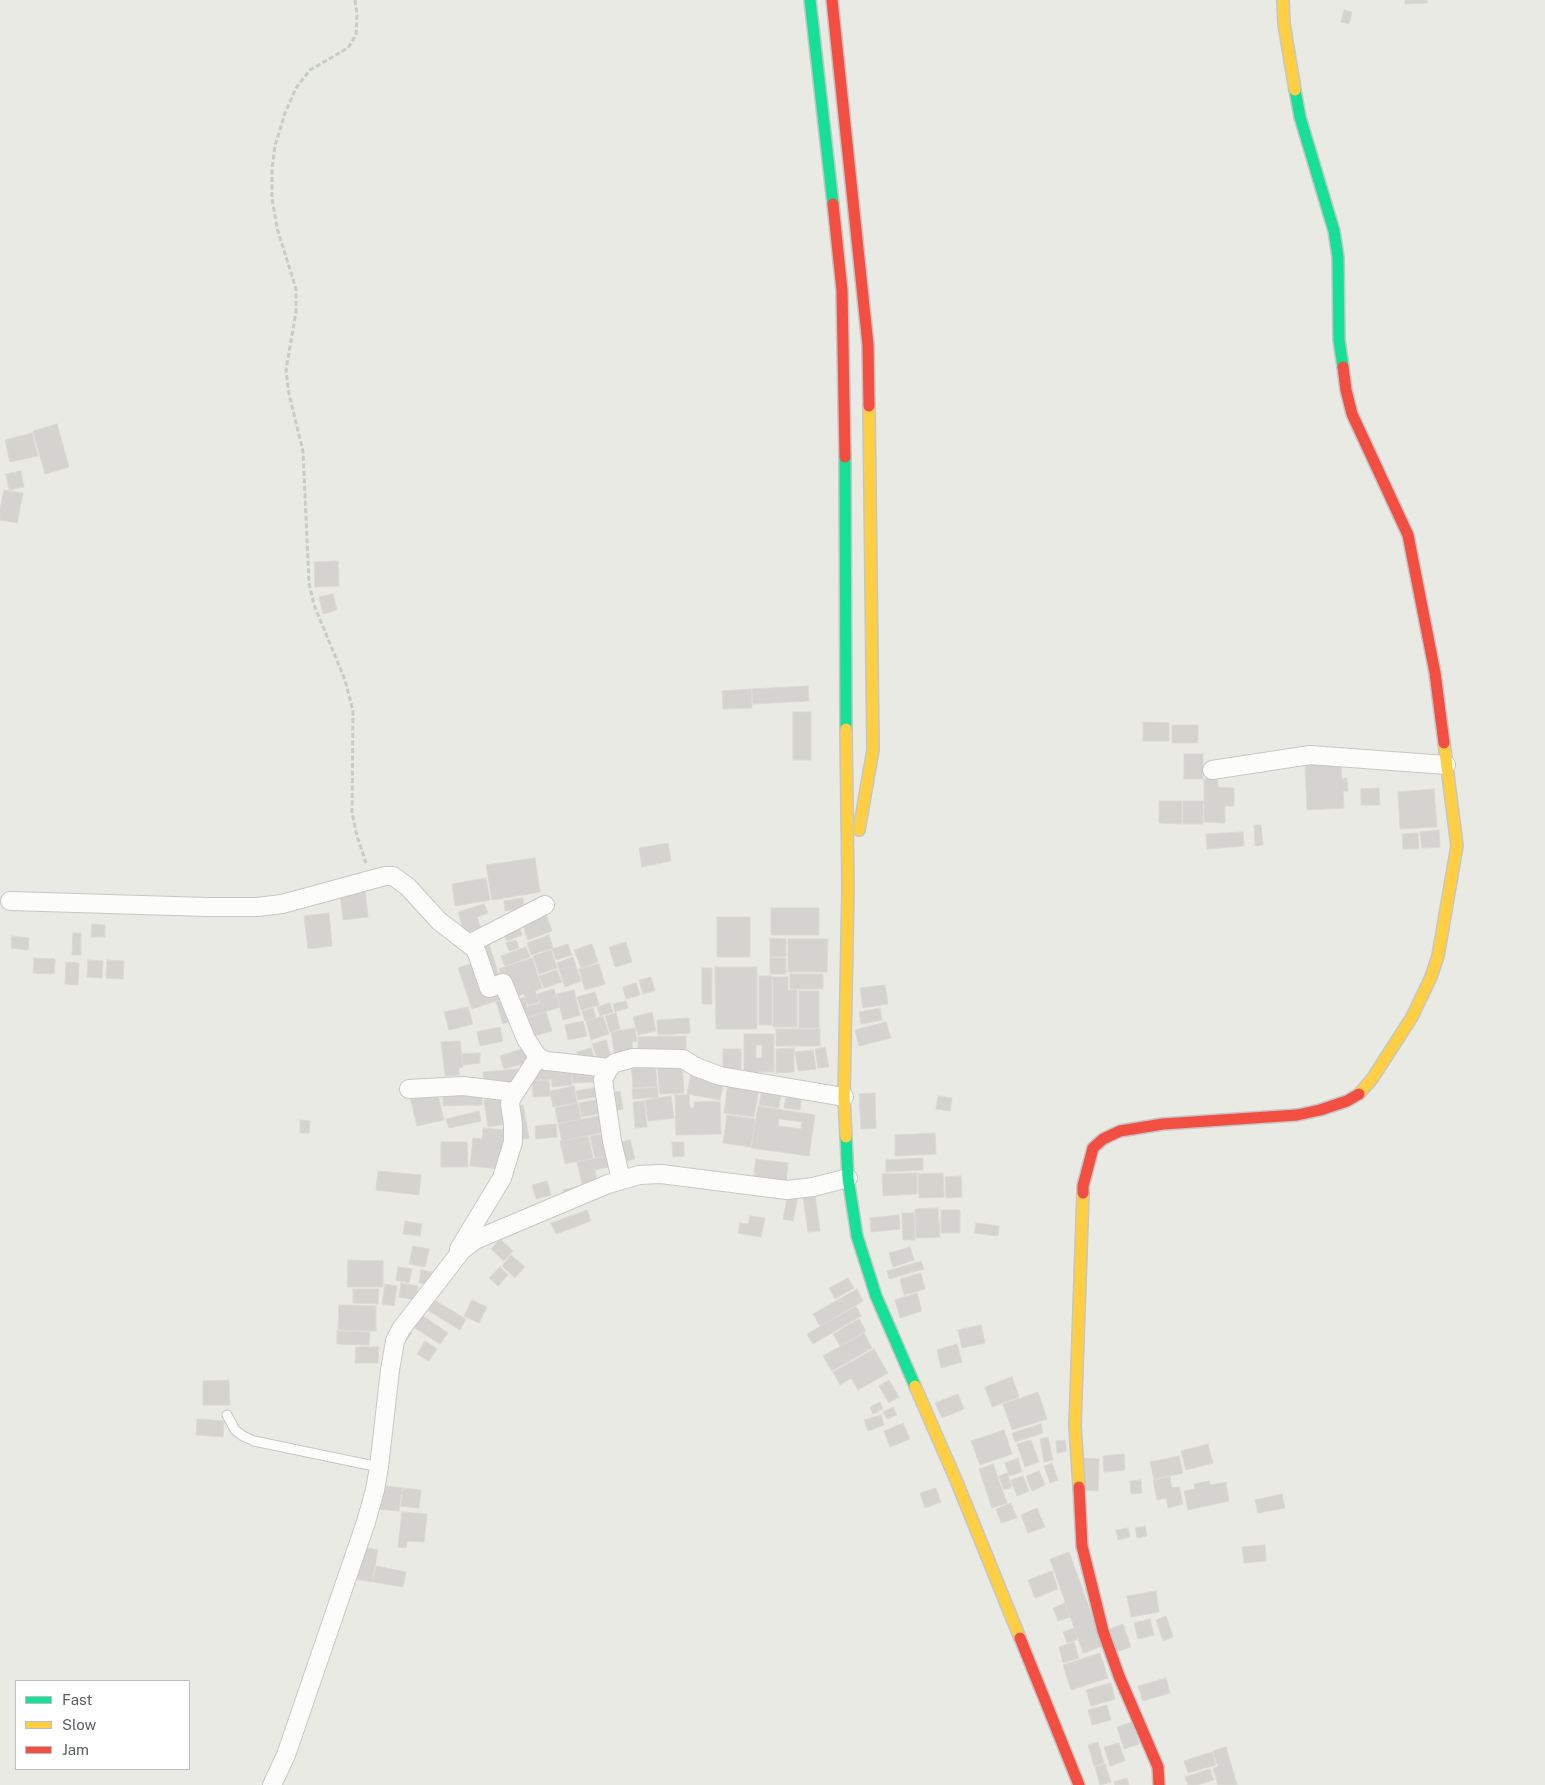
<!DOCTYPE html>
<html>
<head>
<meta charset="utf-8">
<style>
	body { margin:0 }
	#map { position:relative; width:1545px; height:1785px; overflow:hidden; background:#eaeae4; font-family:"Public Sans",sans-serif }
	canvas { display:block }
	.legend { position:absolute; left:15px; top:1680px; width:175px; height:90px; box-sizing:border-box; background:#fff; border:1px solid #bdbec1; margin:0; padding:6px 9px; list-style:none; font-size:15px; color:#595d63 }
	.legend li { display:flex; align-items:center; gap:10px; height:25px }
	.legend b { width:25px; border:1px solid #bdbec1 }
</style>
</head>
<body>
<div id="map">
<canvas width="1545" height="1785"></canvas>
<ul class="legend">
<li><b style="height:6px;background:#16e098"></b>Fast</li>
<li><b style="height:6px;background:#ffcf43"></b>Slow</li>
<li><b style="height:6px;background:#f24e42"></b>Jam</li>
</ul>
</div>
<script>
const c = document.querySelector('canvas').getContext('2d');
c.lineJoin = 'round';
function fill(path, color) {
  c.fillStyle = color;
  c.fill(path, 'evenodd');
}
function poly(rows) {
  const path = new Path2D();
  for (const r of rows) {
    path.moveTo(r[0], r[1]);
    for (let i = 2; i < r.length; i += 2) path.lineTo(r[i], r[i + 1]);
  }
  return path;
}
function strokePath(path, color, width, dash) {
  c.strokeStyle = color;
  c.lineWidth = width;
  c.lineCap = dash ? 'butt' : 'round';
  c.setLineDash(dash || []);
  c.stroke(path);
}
const building = poly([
	[1405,0,1427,0,1427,3,1405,4,1405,0],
	[1344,10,1352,12,1349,24,1341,22,1344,10],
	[57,424,69,467,45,474,33,431,57,424],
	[32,433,38,456,10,462,5,440,32,433],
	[21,471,24,487,9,490,6,474,21,471],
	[4,490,23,493,17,523,0,520,0,509,4,490],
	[338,561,339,586,315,587,314,562,338,561],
	[333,594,337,610,323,614,319,597,333,594],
	[808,686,809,701,753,704,752,689,808,686],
	[751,689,752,708,723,709,722,691,751,689],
	[793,712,811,712,811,760,793,760,793,712],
	[1143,722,1169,723,1169,741,1143,741,1143,722],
	[1172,725,1198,725,1198,743,1172,743,1172,725],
	[1184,754,1203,754,1203,779,1184,779,1184,754],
	[1341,763,1342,779,1347,778,1348,791,1343,791,1344,808,1307,810,1305,764,1341,763],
	[1218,778,1218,787,1234,788,1234,806,1225,806,1225,823,1204,822,1204,779,1218,778],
	[1379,788,1380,805,1361,805,1361,789,1379,788],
	[1434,789,1437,827,1400,829,1398,792,1434,789],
	[1159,801,1182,801,1182,824,1159,823,1159,801],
	[1183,801,1203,801,1203,824,1183,824,1183,801],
	[1254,825,1261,825,1263,845,1255,846,1254,825],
	[1439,830,1440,847,1422,848,1420,832,1439,830],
	[1243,832,1244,846,1207,849,1206,834,1243,832],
	[1418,833,1419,849,1403,849,1402,834,1418,833],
	[668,843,671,861,642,867,639,848,668,843],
	[535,858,540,892,492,900,486,865,535,858],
	[486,878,490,900,455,906,452,884,486,878],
	[365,888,368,917,343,920,340,891,365,888],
	[523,898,524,908,505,911,504,901,523,898],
	[484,904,488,913,477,917,481,928,464,933,458,912,484,904],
	[771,908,819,908,819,935,771,935,771,908],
	[329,913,332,946,308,949,304,916,329,913],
	[546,914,552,931,528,940,522,922,546,914],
	[717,917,750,917,750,957,717,957,717,917],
	[92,924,105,925,105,937,91,937,92,924],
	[519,926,522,935,507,941,503,931,519,926],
	[73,933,81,933,81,955,72,955,73,933],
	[549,935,553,948,531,955,527,943,549,935],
	[12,936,29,938,28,950,11,948,12,936],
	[770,938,786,939,786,957,770,957,770,938],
	[788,939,828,939,827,972,788,972,788,939],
	[516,940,519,948,509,951,506,943,516,940],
	[488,941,501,982,489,986,475,945,488,941],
	[626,942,632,962,615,967,609,947,626,942],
	[568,944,572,955,556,960,552,949,568,944],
	[592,944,598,962,581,968,574,950,592,944],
	[526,947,530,957,505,966,501,956,526,947],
	[551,950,557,968,539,974,533,956,551,950],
	[573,957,581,981,565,987,557,963,573,957],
	[34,958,55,959,54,974,33,973,34,958],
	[532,958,542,988,535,991,539,1002,528,1005,524,994,509,999,499,969,532,958],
	[770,958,786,958,786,974,770,974,770,958],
	[88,960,103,961,102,978,87,977,88,960],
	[107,960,124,961,123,979,106,978,107,960],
	[479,961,493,1002,472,1009,458,968,479,961],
	[66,962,79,963,78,985,65,984,66,962],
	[599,964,605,984,585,990,579,969,599,964],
	[715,967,757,967,757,1029,716,1029,715,967],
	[702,968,712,968,712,1004,702,1004,702,968],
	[557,970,562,982,544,988,539,976,557,970],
	[790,974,823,974,823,989,790,989,790,974],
	[759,976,772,976,772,1025,759,1025,759,976],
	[651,977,655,991,643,994,639,980,651,977],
	[773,977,788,977,788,990,797,990,797,1027,773,1027,773,977],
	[636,983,640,995,626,999,623,987,636,983],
	[885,985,888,1004,863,1008,860,988,885,985],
	[554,989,560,1007,519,1020,513,1001,525,997,527,1007,540,1003,537,994,554,989],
	[489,990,507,997,493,1002,489,990],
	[574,990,580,1015,563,1020,557,994,574,990],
	[799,991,819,991,819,1028,799,1028,799,991],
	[595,992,599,1005,581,1010,577,997,595,992],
	[507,998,514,1020,503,1024,496,1002,507,998],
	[626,1001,628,1008,615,1012,613,1004,626,1001],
	[610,1003,613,1012,600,1016,597,1007,610,1003],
	[468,1007,473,1024,449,1030,444,1012,468,1007],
	[593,1008,596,1017,585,1021,582,1011,593,1008],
	[880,1008,882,1020,861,1024,859,1012,880,1008],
	[546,1012,552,1031,531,1037,525,1019,546,1012],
	[652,1012,656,1031,638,1035,633,1017,652,1012],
	[616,1013,620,1029,610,1032,605,1016,616,1013],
	[603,1016,609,1034,591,1040,586,1021,603,1016],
	[689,1018,690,1033,658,1035,657,1020,689,1018],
	[583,1021,587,1036,568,1040,565,1025,583,1021],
	[886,1022,891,1038,859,1046,855,1030,886,1022],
	[500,1027,503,1041,480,1046,477,1032,500,1027],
	[635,1028,637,1041,632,1042,633,1054,615,1057,611,1032,635,1028],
	[776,1029,820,1029,820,1046,776,1046,776,1029],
	[744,1034,774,1034,774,1072,744,1072,744,1034],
	[756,1045,762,1045,762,1058,756,1058,756,1045],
	[686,1036,686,1057,638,1058,638,1037,686,1036],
	[606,1040,611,1057,598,1061,592,1044,606,1040],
	[460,1041,463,1067,459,1068,459,1075,445,1076,441,1042,460,1041],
	[825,1047,829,1067,818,1068,815,1049,825,1047],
	[525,1048,529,1062,504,1069,500,1056,525,1048],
	[591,1048,595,1060,581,1064,577,1052,591,1048],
	[794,1048,794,1072,776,1073,776,1049,794,1048],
	[723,1049,741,1049,741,1069,723,1069,723,1049],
	[813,1050,816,1069,798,1071,795,1052,813,1050],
	[480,1053,480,1063,463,1065,462,1054,480,1053],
	[655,1060,657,1086,633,1088,631,1061,655,1060],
	[682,1062,684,1093,660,1094,657,1063,682,1062],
	[535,1066,571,1067,572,1085,552,1087,552,1079,536,1080,535,1066],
	[596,1066,597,1082,573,1083,572,1068,596,1066],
	[518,1069,519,1084,484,1087,483,1072,518,1069],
	[691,1074,724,1080,720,1100,687,1094,691,1074],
	[549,1080,550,1096,533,1097,532,1081,549,1080],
	[728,1083,759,1088,754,1117,724,1113,728,1083],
	[574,1086,577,1103,553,1107,550,1091,574,1086],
	[598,1087,600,1096,578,1100,576,1091,598,1087],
	[658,1087,658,1097,633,1099,632,1089,658,1087],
	[762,1088,781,1091,779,1108,759,1105,762,1088],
	[482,1089,482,1105,443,1106,443,1090,482,1089],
	[437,1091,444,1120,417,1126,410,1097,437,1091],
	[620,1091,623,1109,608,1112,605,1094,620,1091],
	[787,1092,802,1094,800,1110,784,1108,787,1092],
	[875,1093,876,1128,861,1129,859,1094,875,1093],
	[675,1095,689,1095,690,1108,694,1108,694,1102,720,1101,721,1134,676,1135,675,1095],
	[508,1096,512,1123,488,1127,484,1100,508,1096],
	[671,1096,674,1118,648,1121,645,1100,671,1096],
	[938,1096,952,1098,950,1111,936,1109,938,1096],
	[601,1099,604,1113,582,1117,579,1103,601,1099],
	[644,1101,647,1127,635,1128,633,1102,644,1101],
	[578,1103,581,1119,558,1123,555,1108,578,1103],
	[523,1105,529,1138,518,1140,511,1107,523,1105],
	[758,1106,815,1115,809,1156,751,1148,758,1106],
	[779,1119,802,1122,801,1129,778,1126,779,1119],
	[479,1111,481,1121,449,1128,446,1119,479,1111],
	[604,1115,608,1131,562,1141,558,1124,604,1115],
	[727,1115,755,1119,751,1147,723,1143,727,1115],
	[300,1120,310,1121,309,1133,300,1133,300,1120],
	[556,1124,557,1137,536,1139,535,1126,556,1124],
	[483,1128,505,1130,501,1169,470,1166,473,1138,482,1139,483,1128],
	[610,1133,614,1154,595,1158,590,1136,610,1133],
	[935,1133,936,1154,895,1156,895,1135,935,1133],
	[588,1136,593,1158,565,1164,560,1141,588,1136],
	[630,1140,635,1159,617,1164,613,1144,630,1140],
	[441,1142,467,1142,468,1167,441,1167,441,1142],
	[672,1142,684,1142,684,1156,673,1157,672,1142],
	[607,1156,609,1167,595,1170,597,1181,582,1184,577,1162,607,1156],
	[923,1158,923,1170,886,1172,886,1160,923,1158],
	[756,1159,788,1163,786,1186,753,1183,756,1159],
	[378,1171,421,1175,419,1195,376,1190,378,1171],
	[917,1173,917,1194,883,1196,882,1174,917,1173],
	[943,1173,944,1197,919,1198,918,1174,943,1173],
	[961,1176,962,1197,946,1198,945,1177,961,1176],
	[547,1181,551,1195,536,1199,532,1185,547,1181],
	[583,1185,565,1196,563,1190,583,1185],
	[788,1194,798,1196,793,1221,783,1219,788,1194],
	[815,1195,820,1231,808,1232,803,1197,815,1195],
	[938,1208,940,1237,916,1238,915,1209,938,1208],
	[587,1210,591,1221,556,1234,551,1223,587,1210],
	[941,1210,960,1210,960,1233,941,1233,941,1210],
	[902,1213,914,1213,915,1240,903,1240,902,1213],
	[899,1215,900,1229,871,1232,870,1218,899,1215],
	[750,1216,765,1218,761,1237,738,1233,740,1223,748,1224,750,1216],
	[405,1221,422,1224,420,1236,403,1234,405,1221],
	[976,1223,999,1226,998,1236,974,1233,976,1223],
	[500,1239,513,1251,504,1261,491,1249,500,1239],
	[413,1246,429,1249,425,1267,409,1264,413,1246],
	[910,1247,914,1260,893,1267,889,1253,910,1247],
	[511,1255,525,1267,515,1278,502,1266,511,1255],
	[348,1260,383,1261,383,1287,347,1287,348,1260],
	[921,1261,924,1269,889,1279,887,1271,921,1261],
	[398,1267,412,1269,409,1283,396,1280,398,1267],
	[500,1267,508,1275,498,1286,489,1278,500,1267],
	[421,1270,432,1272,429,1284,419,1283,421,1270],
	[921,1273,925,1289,904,1295,900,1279,921,1273],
	[848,1278,854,1288,835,1299,829,1288,848,1278],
	[401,1283,418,1286,415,1300,399,1297,401,1283],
	[385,1284,397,1286,394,1306,382,1304,385,1284],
	[353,1289,379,1289,378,1304,353,1303,353,1289],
	[857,1289,863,1301,820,1326,813,1314,857,1289],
	[917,1293,922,1311,900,1318,895,1300,917,1293],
	[431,1298,466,1319,460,1330,424,1308,431,1298],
	[472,1300,487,1307,479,1323,464,1316,472,1300],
	[339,1305,376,1306,376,1331,338,1330,339,1305],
	[856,1306,861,1316,813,1344,807,1334,856,1306],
	[420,1314,448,1333,440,1344,412,1326,420,1314],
	[859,1319,866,1331,840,1346,833,1334,859,1319],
	[981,1325,985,1343,962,1348,958,1330,981,1325],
	[407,1330,412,1333,404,1344,400,1341,407,1330],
	[337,1331,370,1332,369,1345,337,1344,337,1331],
	[864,1333,872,1348,832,1371,823,1356,864,1333],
	[425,1341,437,1349,429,1361,417,1354,425,1341],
	[957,1344,962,1362,941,1368,937,1350,957,1344],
	[356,1347,379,1347,378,1363,355,1363,356,1347],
	[874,1349,888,1373,858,1390,851,1378,840,1385,833,1372,874,1349],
	[1012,1377,1019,1397,992,1407,985,1387,1012,1377],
	[229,1380,230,1405,203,1405,203,1381,229,1380],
	[889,1380,899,1397,889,1403,879,1386,889,1380],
	[1038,1392,1047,1419,1012,1430,1003,1404,1038,1392],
	[958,1394,964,1409,942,1418,935,1403,958,1394],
	[880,1402,883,1409,873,1414,870,1407,880,1402],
	[893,1407,897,1415,887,1419,883,1412,893,1407],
	[881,1415,884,1425,868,1431,864,1420,881,1415],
	[197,1419,224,1421,223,1437,196,1435,197,1419],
	[903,1423,910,1439,890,1447,884,1431,903,1423],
	[1041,1424,1043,1433,1015,1442,1012,1433,1041,1424],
	[1004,1430,1012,1454,980,1465,971,1441,1004,1430],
	[1048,1437,1053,1460,1044,1462,1040,1439,1048,1437],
	[1031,1440,1039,1462,1025,1467,1017,1444,1031,1440],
	[1065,1440,1067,1451,1057,1453,1056,1441,1065,1440],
	[1208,1444,1213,1463,1186,1470,1181,1451,1208,1444],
	[1124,1454,1125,1470,1104,1472,1103,1456,1124,1454],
	[1179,1456,1183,1473,1154,1479,1150,1462,1179,1456],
	[1018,1458,1022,1472,1009,1476,1005,1463,1018,1458],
	[1081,1458,1099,1459,1098,1491,1080,1490,1081,1458],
	[1052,1463,1058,1480,1050,1483,1044,1466,1052,1463],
	[993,1464,1007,1503,992,1508,979,1469,993,1464],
	[1039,1471,1045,1485,1032,1491,1026,1476,1039,1471],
	[1007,1473,1012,1487,1004,1490,999,1476,1007,1473],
	[1023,1476,1029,1491,1017,1496,1011,1480,1023,1476],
	[1170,1477,1172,1488,1179,1487,1183,1504,1168,1508,1166,1498,1157,1500,1153,1480,1170,1477],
	[1141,1480,1142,1493,1131,1494,1130,1481,1141,1480],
	[1209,1481,1210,1485,1226,1482,1229,1501,1188,1510,1184,1491,1195,1489,1194,1484,1209,1481],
	[381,1485,402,1488,399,1511,378,1509,381,1485],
	[403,1488,421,1490,419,1508,401,1506,403,1488],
	[936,1488,941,1502,925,1508,920,1493,936,1488],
	[1282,1494,1285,1508,1258,1513,1255,1500,1282,1494],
	[1011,1503,1017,1518,1001,1523,996,1509,1011,1503],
	[1037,1508,1045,1527,1028,1533,1021,1515,1037,1508],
	[402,1512,427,1514,424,1542,407,1541,406,1548,398,1547,402,1512],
	[1145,1526,1147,1536,1137,1538,1135,1528,1145,1526],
	[1128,1528,1130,1537,1118,1540,1116,1530,1128,1528],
	[1265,1545,1266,1561,1244,1563,1242,1547,1265,1545],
	[361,1547,378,1550,372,1582,355,1579,361,1547],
	[1069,1552,1103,1646,1083,1653,1050,1559,1069,1552],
	[376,1566,406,1572,403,1587,373,1582,376,1566],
	[1052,1571,1058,1589,1035,1598,1028,1580,1052,1571],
	[1156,1591,1159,1612,1131,1617,1127,1596,1156,1591],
	[1065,1603,1070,1617,1058,1621,1053,1608,1065,1603],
	[1166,1616,1173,1637,1163,1641,1156,1620,1166,1616],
	[1150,1619,1154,1635,1138,1639,1134,1623,1150,1619],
	[1123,1624,1131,1647,1116,1652,1107,1630,1123,1624],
	[1074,1628,1078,1639,1067,1643,1063,1632,1074,1628],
	[1074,1642,1079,1658,1063,1663,1059,1647,1074,1642],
	[1100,1653,1108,1678,1071,1690,1063,1665,1100,1653],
	[1166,1678,1170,1693,1143,1701,1138,1686,1166,1678],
	[1111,1683,1115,1699,1091,1706,1086,1690,1111,1683],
	[1107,1705,1111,1720,1092,1725,1088,1710,1107,1705],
	[1132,1722,1139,1744,1124,1749,1117,1727,1132,1722],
	[1098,1742,1104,1763,1094,1766,1088,1745,1098,1742],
	[1119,1743,1125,1761,1110,1766,1104,1747,1119,1743],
	[1226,1747,1237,1785,1218,1785,1213,1768,1218,1767,1213,1751,1226,1747],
	[1212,1752,1216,1765,1188,1773,1184,1761,1212,1752],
	[1105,1764,1111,1782,1100,1785,1095,1767,1105,1764],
	[1210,1769,1214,1780,1197,1785,1188,1785,1185,1777,1210,1769],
	[1127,1778,1129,1785,1115,1785,1114,1782,1127,1778]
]);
const path = poly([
	[355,0,357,15,356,35,348,48,310,70,296,88,285,113,275,146,272,169,272,198,277,228,296,289,296,312,286,370,289,394,303,451,309,583,314,605,345,680,353,711,352,813,357,836,366,863]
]);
const lane = poly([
	[227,1415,235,1430,243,1436,254,1441,379,1467]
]);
const street = poly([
	[1212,770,1310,755,1446,765],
	[10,901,207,907,257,907,282,904,385,876,393,876,408,887,439,921,474,948,477,953,489,988,503,983,526,1039,538,1057,546,1061,557,1062,609,1068],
	[469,944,545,905],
	[409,1089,463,1086,514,1092],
	[621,1180,612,1141,603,1080,609,1068,615,1063,633,1058,683,1059,696,1067,720,1076,844,1097],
	[459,1249,502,1178,513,1142,513,1124,510,1104,511,1099,538,1057],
	[272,1785,286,1755,366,1522,375,1490,379,1467,390,1370,395,1341,401,1329,462,1250,475,1240,608,1184,639,1175,661,1174,787,1190,813,1187,848,1178]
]);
const fast = poly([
	[810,0,833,204],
	[1295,90,1300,117,1334,231,1338,257,1339,340,1343,367],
	[845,457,846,729],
	[846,1137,848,1178,857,1236,876,1296,915,1386]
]);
const slow = poly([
	[1283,0,1284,24,1295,90],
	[846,729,848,888,844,1097,846,1137],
	[859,830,873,750,869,406],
	[1359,1094,1372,1079,1412,1017,1431,977,1438,956,1457,846,1444,743],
	[915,1386,956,1480,1020,1638],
	[1079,1487,1075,1426,1083,1193]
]);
const jam = poly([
	[832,0,868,345,869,406],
	[833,204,842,290,845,457],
	[1343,367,1346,390,1352,414,1408,535,1435,673,1444,743],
	[1083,1193,1083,1186,1093,1148,1103,1139,1120,1131,1163,1124,1297,1115,1320,1110,1347,1101,1359,1094],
	[1079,1487,1082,1546,1103,1631,1119,1676,1158,1767,1159,1785],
	[1020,1638,1079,1785]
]);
fill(building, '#d4d3cf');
strokePath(building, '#dad8d3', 1);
strokePath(lane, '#c7c8c6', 11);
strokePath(street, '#c7c8c6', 20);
strokePath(fast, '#c5c6c5', 14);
strokePath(slow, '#c5c6c5', 14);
strokePath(jam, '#c5c6c5', 14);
strokePath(path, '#c6ccc9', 3, [5, 2.5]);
strokePath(lane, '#fcfcfb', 9);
strokePath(street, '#fcfcfb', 18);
strokePath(fast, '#16e098', 11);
strokePath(slow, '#ffcf43', 11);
strokePath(jam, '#f24e42', 11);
</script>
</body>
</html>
